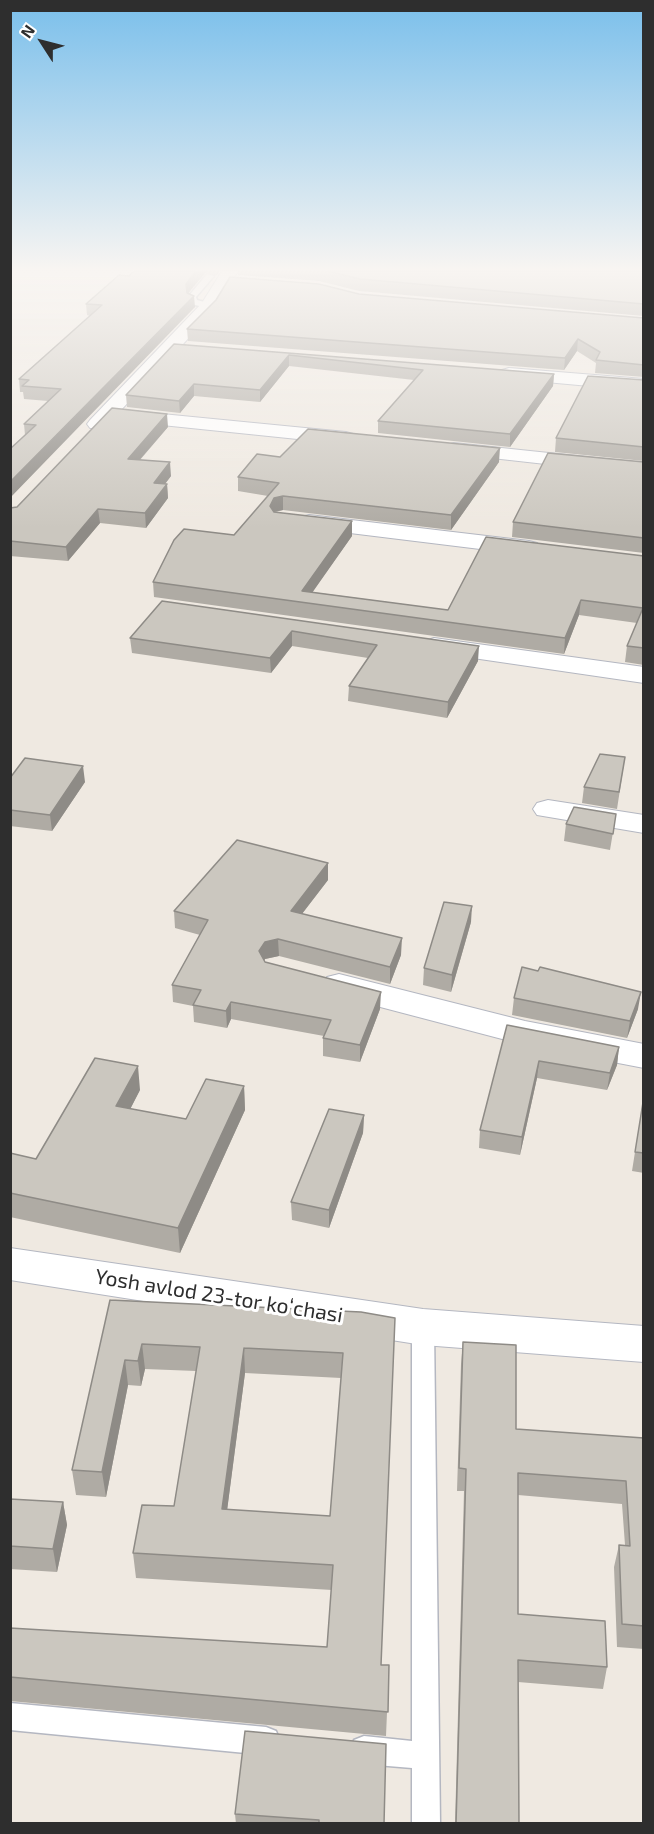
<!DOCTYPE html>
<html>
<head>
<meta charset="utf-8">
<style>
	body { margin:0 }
	#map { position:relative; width:654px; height:1834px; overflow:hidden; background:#efe9e1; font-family:"Exo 2",sans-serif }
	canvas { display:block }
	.frame { position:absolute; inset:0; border:12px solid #2e2e2e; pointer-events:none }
	.north { position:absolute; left:12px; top:12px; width:60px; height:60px; -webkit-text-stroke:4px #fff; paint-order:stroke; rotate:306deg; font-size:16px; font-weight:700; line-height:24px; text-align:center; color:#2e2e2e }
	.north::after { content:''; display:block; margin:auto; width:21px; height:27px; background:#2e2e2e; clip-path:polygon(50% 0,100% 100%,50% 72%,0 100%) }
</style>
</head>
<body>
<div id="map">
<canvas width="654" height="1834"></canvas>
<div class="frame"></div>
<div class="north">N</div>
</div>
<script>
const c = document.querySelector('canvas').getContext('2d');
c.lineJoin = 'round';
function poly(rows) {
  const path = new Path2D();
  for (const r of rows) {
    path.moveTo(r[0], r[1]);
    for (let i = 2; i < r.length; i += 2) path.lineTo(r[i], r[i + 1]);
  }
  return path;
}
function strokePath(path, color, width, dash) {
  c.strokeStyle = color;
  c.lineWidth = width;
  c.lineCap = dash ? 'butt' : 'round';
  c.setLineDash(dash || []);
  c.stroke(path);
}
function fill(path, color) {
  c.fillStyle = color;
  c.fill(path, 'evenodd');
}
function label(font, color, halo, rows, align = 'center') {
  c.font = font + ' "Exo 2",sans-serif';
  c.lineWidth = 6;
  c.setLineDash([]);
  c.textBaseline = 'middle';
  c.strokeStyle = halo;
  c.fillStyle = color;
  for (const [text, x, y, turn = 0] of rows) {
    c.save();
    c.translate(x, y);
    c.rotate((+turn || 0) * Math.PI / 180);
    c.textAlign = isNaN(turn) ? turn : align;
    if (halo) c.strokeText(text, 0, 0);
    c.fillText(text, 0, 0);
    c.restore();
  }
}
const service = poly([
	[207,274,214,276,196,297,197,300,212,304,209,308,190,304,188,297,207,274],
	[423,1318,431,1321,434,1327,440,1824,412,1824,412,1768,364,1764,354,1760,350,1750,354,1740,364,1736,412,1741,412,1327,415,1321,423,1318],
	[10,1703,266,1727,276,1731,280,1741,276,1751,266,1755,10,1730,10,1703]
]);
const minor = poly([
	[222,271,238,271,215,310,121,410,346,432,353,434,356,438,353,442,346,444,123,421,115,417,104,428,90,428,87,424,90,420,202,303,222,271],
	[509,368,644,379,644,391,502,378,500,374,502,370,509,368],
	[454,443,644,463,644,475,447,453,444,449,447,445,454,443],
	[309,515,529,541,537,543,541,548,537,553,529,555,301,527,298,522,301,517,309,515],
	[434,638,644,667,644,683,425,651,421,646,425,641,434,638],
	[548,800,644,815,644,833,537,815,533,809,537,803,548,800],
	[339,974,525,1021,644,1044,644,1068,525,1045,327,993,322,985,327,977,339,974],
	[10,1248,423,1309,644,1326,644,1362,423,1345,10,1280,10,1248]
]);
const wall = poly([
	[134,271,220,271,216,276,205,273,188,293,195,307,25,435,24,424,48,401,24,399,23,392,20,392,19,379,90,316,87,315,86,304,129,276],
	[238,271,644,271,644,316,359,291,319,281,238,275],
	[359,294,644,318,644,377,595,373,596,363,577,351,564,370,188,341,187,329],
	[174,344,554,374,553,386,510,447,378,433,378,421,414,380,289,366,260,402,194,396,180,413,127,407,126,395],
	[644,380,644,461,555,452,556,438],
	[168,427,140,460,171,476,165,484,167,484,168,498,146,528,100,523,68,561,10,556,10,508,17,507],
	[280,457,499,462,451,530,283,510,275,512,352,536,312,592,448,610,644,556,644,665,625,662,627,646,637,623,579,615,564,654,154,597,153,582,234,535,268,496,238,491,238,477],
	[644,462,644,553,512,537,513,522],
	[162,601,478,661,447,718,348,701,349,686,368,658,292,646,271,673,132,653,130,638],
	[625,757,617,809,582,803,584,787],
	[10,778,85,782,52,831,10,826],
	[616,814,610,850,564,841,566,824],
	[328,880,302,914,401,955,390,984,279,956,265,959,264,961,265,962,380,1009,360,1062,323,1056,323,1038,324,1036,231,1019,227,1028,194,1022,193,1006,173,1002,172,985,200,935,175,928,174,911],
	[471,922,451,992,423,985,424,968],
	[538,971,638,1009,627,1038,512,1015,514,998],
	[507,1025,619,1047,617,1065,607,1090,537,1078,520,1155,479,1148,480,1130],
	[244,1086,245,1110,180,1253,10,1217,10,1153,36,1159,140,1090,130,1109,186,1119],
	[644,1095,644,1173,632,1171],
	[364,1115,363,1133,329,1228,292,1220,291,1202],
	[110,1300,361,1312,381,1665,389,1665,386,1736,10,1701,10,1628,327,1647,332,1590,136,1578,133,1553,174,1506,196,1371,145,1369,141,1386,128,1385,106,1497,76,1495,72,1470],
	[245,1373,341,1378,330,1516,227,1510],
	[463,1342,516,1429,644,1438,644,1649,617,1647,614,1567,619,1545,625,1545,622,1504,518,1495,518,1614,607,1667,603,1689,518,1682,519,1824,455,1824,464,1491,457,1491,461,1364],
	[10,1499,63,1502,67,1525,57,1572,10,1569],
	[235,1814,384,1824,236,1824]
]);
const shadedWall = poly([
	[196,271,205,271,205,273,186,296,186,284],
	[194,296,195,307,10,498,10,482],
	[578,339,577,351,564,370,565,358],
	[289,355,289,366,260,402,260,390],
	[554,374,553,386,510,447,510,434],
	[194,384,194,396,180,413,179,401],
	[167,414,168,427,129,472,128,459],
	[500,448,499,462,451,530,451,515],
	[170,462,171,476,155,497,154,483],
	[167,484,168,498,146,528,145,513],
	[283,496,283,510,274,512,270,506,274,498],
	[98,509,100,523,68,561,66,547],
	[352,521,352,536,305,603,302,591],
	[581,600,579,615,564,654,565,638],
	[292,631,292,646,271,673,270,658],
	[479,646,478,661,447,718,448,702],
	[83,766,85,782,52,831,50,815],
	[328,863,328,880,291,928,291,911],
	[472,906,471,922,451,992,452,975],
	[402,938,401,955,390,984,390,967],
	[278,939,279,956,265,959,259,968,259,951,265,942],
	[381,992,380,1009,360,1062,360,1045],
	[641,992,638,1009,627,1038,630,1021],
	[231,1002,231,1019,227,1028,226,1011],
	[619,1047,617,1065,607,1090,610,1073],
	[539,1061,537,1078,520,1155,522,1137],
	[138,1066,140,1090,119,1131,116,1106],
	[244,1086,245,1110,180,1253,178,1228],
	[364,1115,363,1133,329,1228,329,1210],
	[142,1344,145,1369,141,1386,138,1361],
	[244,1348,245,1373,224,1534,222,1509],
	[125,1360,128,1385,106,1497,102,1472],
	[63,1502,67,1525,57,1572,53,1549]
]);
const building = poly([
	[134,271,196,271,186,284,187,293,194,296,10,482,10,449,36,425,24,424,61,389,22,386,29,380,19,379,102,305,86,304,119,275,129,276,134,271],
	[327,271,644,271,644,304,360,279,327,271],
	[230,277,319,284,359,294,644,318,644,365,596,360,600,352,578,339,565,358,187,329,216,300,230,277],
	[174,344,554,374,510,434,378,421,423,370,289,355,260,390,194,384,179,401,126,395,174,344],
	[588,376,644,380,644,447,556,438,588,376],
	[112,408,167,414,128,459,170,462,154,483,167,484,145,513,98,509,66,547,10,541,10,508,17,507,112,408],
	[308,429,500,448,451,515,283,496,274,498,270,506,274,512,352,521,302,591,448,610,486,537,644,556,644,648,627,646,643,608,581,600,565,638,153,582,174,540,184,529,234,535,279,483,238,477,257,454,280,457,308,429],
	[548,453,644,462,644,538,513,522,548,453],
	[162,601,479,646,448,702,349,686,377,645,292,631,270,658,130,638,162,601],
	[600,754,625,757,619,792,584,787,600,754],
	[25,758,83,766,50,815,10,810,10,778,25,758],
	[574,807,616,814,613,834,566,824,574,807],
	[237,840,328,863,291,911,402,938,390,967,278,939,265,942,259,951,265,962,381,992,360,1045,323,1038,331,1020,231,1002,226,1011,193,1005,201,990,172,985,208,920,174,911,237,840],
	[444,902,472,906,452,975,424,968,444,902],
	[522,967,538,971,540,967,641,992,630,1021,514,998,522,967],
	[507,1025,619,1047,610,1073,539,1061,522,1137,480,1130,507,1025],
	[95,1058,138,1066,116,1106,186,1119,206,1079,244,1086,178,1228,10,1193,10,1153,36,1159,95,1058],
	[644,1096,644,1153,635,1152,644,1096],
	[329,1109,364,1115,329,1210,291,1202,329,1109],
	[110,1300,361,1312,395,1318,381,1665,389,1665,388,1712,10,1677,10,1628,327,1647,333,1565,133,1553,142,1505,174,1506,200,1347,142,1344,138,1361,125,1360,102,1472,72,1470,110,1300],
	[244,1348,343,1353,330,1516,222,1509,244,1348],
	[463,1342,516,1345,516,1429,644,1438,644,1626,622,1624,619,1545,630,1546,626,1481,518,1473,518,1614,605,1621,607,1667,518,1660,519,1824,456,1824,466,1469,459,1468,463,1342],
	[10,1499,63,1502,53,1549,10,1546,10,1499],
	[245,1731,386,1744,384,1824,319,1824,319,1820,235,1814,245,1731]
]);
const nearStreetnames = [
	["Yosh avlod 23-tor koʻchasi",219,1296,9]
];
strokePath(service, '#b4b7c1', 3);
strokePath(minor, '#b4b7c1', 2);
fill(service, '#fff');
fill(minor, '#fff');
fill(wall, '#afaba4');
fill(shadedWall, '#8e8b86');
fill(building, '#cbc7bf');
strokePath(building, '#8e8b86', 1.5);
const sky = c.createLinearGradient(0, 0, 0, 528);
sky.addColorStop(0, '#7abfeb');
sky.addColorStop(0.51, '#f8f5f2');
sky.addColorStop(1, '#f8f5f200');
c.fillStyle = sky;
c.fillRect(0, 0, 654, 528);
label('21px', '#2e2e2e', '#fff', nearStreetnames);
</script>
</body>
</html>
